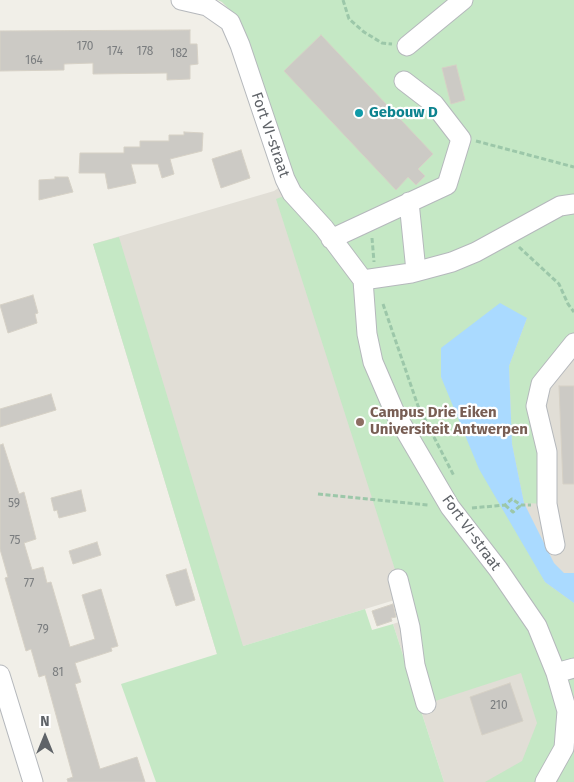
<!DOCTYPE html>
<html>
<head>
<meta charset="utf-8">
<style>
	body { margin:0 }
	#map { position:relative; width:574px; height:782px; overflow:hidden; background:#f1efe8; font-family:"Fira Sans",sans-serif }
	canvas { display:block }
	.north { position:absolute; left:20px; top:712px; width:50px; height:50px; -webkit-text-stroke:4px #fff; paint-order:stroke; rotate:0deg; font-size:14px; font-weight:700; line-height:20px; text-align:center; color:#5f6368 }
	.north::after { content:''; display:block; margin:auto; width:18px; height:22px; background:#5f6368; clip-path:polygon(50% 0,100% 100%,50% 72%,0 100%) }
</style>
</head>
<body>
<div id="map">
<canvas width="574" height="782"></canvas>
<div class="north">N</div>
</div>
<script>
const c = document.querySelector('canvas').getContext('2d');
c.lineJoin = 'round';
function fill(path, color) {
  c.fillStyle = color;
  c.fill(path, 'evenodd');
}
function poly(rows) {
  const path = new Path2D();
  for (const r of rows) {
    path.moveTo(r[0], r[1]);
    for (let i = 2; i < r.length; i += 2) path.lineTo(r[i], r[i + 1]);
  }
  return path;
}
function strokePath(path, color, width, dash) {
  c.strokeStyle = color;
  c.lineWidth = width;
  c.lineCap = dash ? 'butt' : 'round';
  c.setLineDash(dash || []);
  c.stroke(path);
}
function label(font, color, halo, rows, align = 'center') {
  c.font = font + ' "Fira Sans",sans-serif';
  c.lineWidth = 4.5;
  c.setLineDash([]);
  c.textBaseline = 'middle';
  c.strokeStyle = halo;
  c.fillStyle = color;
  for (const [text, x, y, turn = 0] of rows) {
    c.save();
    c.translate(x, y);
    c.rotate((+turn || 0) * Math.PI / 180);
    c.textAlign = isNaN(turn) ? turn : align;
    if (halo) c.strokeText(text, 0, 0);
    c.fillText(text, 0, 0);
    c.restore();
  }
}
const education = poly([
	[218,0,574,0,574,782,444,782,393,624,405,620,398,599,217,654,93,244,274,191,294,177,279,137,250,43,238,18,222,2]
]);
const green = poly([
	[218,0,574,0,574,343,541,384,547,504,524,503,512,444,509,366,527,318,441,377,545,582,574,603,574,782,485,782,522,761,537,723,521,673,426,704,398,579,276,199,292,193,279,137,250,43,238,18,222,2],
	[119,237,243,646,365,609,372,630,393,624,444,782,156,782,121,684,217,654,93,244]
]);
const water = poly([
	[500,303,527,318,509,366,512,444,524,503,554,563,564,573,574,573,574,603,545,582,479,469,441,377,441,348]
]);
const building = poly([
	[190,30,190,44,197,44,198,64,190,65,190,79,167,80,167,73,93,74,93,63,64,64,64,70,0,71,0,31,190,30],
	[321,35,433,154,418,169,425,176,416,185,408,177,396,190,284,71,321,35],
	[456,65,465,100,451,104,442,68,456,65],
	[184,132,203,133,202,151,170,159,174,174,162,178,158,164,131,164,136,183,108,189,105,173,79,173,80,153,124,153,124,147,140,147,140,141,169,141,169,135,184,135,184,132],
	[241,150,250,178,221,188,212,159,241,150],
	[55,177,68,177,73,192,39,200,39,180,55,179,55,177],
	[33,295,38,313,35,314,37,323,8,333,0,305,33,295],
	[559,386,574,386,574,484,563,484,559,386],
	[51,394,56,410,0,427,0,409,51,394],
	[3,444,19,494,24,492,36,539,24,543,32,570,43,567,47,583,51,582,70,647,95,639,82,595,101,589,118,646,111,648,112,651,75,663,81,682,75,684,100,769,137,757,145,782,68,782,67,779,73,777,45,675,39,677,31,649,26,651,5,578,8,577,0,549,0,445,3,444],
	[81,490,86,511,59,518,57,510,54,511,51,498,81,490],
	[97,542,101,555,73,564,69,551,97,542],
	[186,569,195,600,176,606,166,575,186,569],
	[393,604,396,617,391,618,392,621,377,626,372,611,393,604],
	[510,683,523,721,482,735,470,697,510,683]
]);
const path = poly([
	[343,0,349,19,364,32,382,43,392,44],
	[476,141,574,167],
	[372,238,374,262],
	[519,247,559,284,568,304,574,312],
	[383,304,418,406,454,476],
	[318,494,428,505],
	[505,505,513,512,521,505],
	[472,508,505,505,512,499,521,505,531,505]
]);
const minor = poly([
	[181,0,207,6,230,22,240,45,285,179,292,193,324,228,363,280,367,334,373,362,395,413,450,507,498,569,537,626,556,673,567,711,564,748,545,782],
	[407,46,463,0],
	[409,202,416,271],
	[331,239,447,185,461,139,434,104,404,81],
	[363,280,411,273,452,262,476,252,560,206,574,204],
	[555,545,547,504,547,452,536,406,541,384,574,343],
	[398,579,410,627,415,665,426,704],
	[556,673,574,668],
	[0,675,33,782]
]);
const markers = [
	[359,113,5,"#0f9aa8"],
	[360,422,5,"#8d6e63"]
];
const numberNames = [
	["170",85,47],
	["174",115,52],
	["178",145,52],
	["182",179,54],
	["164",34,61],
	["59",14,504],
	["75",15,541],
	["77",29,584],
	["79",43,630],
	["81",58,673],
	["210",499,706]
];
const cultureNames = [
	["Gebouw D",369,113]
];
const streetNames = [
	["Fort VI-straat",270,135,71],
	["Fort VI-straat",471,533,54]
];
const educationNames = [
	["Campus Drie Eiken",370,413],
	["Universiteit Antwerpen",370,430]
];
fill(education, '#e1ded6');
fill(green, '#c5e8c5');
fill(water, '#aadaff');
fill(building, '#cccac5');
strokePath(building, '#d6d1c6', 1);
strokePath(minor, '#b5b8bc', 21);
strokePath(path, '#9cc7a9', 3, [5, 2.5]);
strokePath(minor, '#fff', 19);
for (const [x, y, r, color] of markers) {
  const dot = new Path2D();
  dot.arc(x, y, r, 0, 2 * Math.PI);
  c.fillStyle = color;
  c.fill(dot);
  strokePath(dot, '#fff', 2);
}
label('12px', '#7a7d7f', null, numberNames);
label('bold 15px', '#0d838f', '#fff', cultureNames, 'left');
label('15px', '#5f6368', '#fff', streetNames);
label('bold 15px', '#785e54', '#fff', educationNames, 'left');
</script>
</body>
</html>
